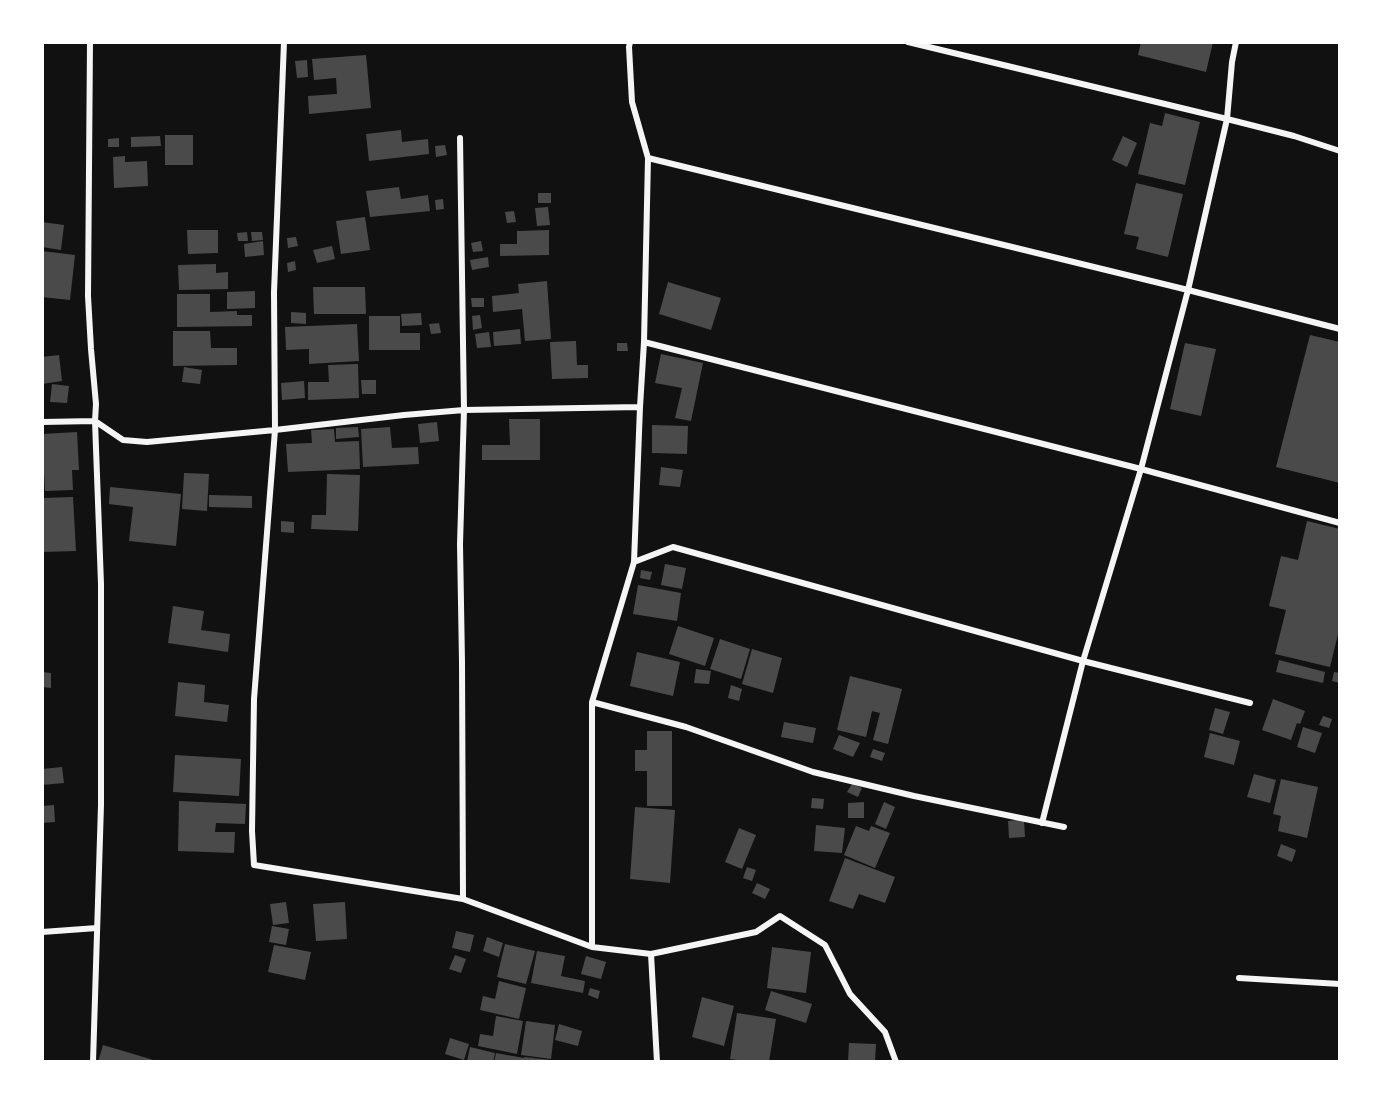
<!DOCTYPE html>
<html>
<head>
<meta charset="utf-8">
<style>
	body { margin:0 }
	#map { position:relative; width:1382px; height:1104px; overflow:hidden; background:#111; font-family:"Source Sans 3",sans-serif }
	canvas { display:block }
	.frame { position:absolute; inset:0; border:44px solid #fff; pointer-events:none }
</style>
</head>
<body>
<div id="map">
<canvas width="1382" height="1104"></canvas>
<div class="frame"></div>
</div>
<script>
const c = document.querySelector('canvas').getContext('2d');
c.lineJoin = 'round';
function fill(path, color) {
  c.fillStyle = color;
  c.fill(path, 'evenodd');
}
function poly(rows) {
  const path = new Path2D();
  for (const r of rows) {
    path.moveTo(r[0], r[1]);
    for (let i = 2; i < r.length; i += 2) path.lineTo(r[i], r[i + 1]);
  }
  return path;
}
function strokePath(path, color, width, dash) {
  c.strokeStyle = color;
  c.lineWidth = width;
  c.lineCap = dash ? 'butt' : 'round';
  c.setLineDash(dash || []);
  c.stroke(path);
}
const building = poly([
	[1141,42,1213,42,1206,72,1138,55],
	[366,55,371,108,309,114,308,96,337,94,336,78,314,80,312,59],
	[307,60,308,77,297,78,295,61],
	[1165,113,1200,122,1185,185,1138,174,1150,123,1162,126],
	[401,130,402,142,428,139,429,154,369,161,366,134],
	[165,135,193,135,193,165,165,165],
	[160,136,161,146,131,147,131,137],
	[1123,136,1137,143,1127,167,1112,160],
	[119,138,119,147,108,147,108,139],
	[445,145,447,155,436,157,435,146],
	[125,156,125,162,147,161,148,186,114,188,113,157],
	[1136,183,1183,194,1168,257,1136,249,1139,237,1124,234],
	[399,187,401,199,428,195,430,211,370,217,366,191],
	[538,193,551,193,551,203,538,203],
	[443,199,444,209,436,210,435,200],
	[548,207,550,225,537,226,535,208],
	[514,211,516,222,507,223,505,212],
	[365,217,370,250,341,254,336,221],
	[42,222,64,225,61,250,42,247],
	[187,230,218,230,218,253,188,254],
	[549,230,549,255,500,256,500,244,517,244,517,231],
	[247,232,248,241,238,241,237,233],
	[251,232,262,232,263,240,252,241],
	[296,237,298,246,288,248,287,238],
	[263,241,264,255,245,257,244,244],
	[481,241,483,251,473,252,471,243],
	[332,246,335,259,317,263,313,250],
	[42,251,75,255,70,300,42,297],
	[488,257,489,267,472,270,470,260],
	[295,261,296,270,288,272,287,263],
	[216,264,216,273,228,272,228,289,179,290,178,265],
	[547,281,551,339,525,341,522,309,493,312,492,296,519,293,518,284],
	[668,282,721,298,711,330,659,314],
	[313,287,365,287,366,314,314,314],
	[255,291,255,308,227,309,227,292],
	[177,294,210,294,210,312,237,311,237,315,252,315,252,326,177,327],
	[471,298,484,298,484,307,472,307],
	[291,312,306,313,306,324,291,323],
	[421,313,422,325,402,326,401,314],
	[480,315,482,328,473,330,472,316],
	[369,316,400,316,400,333,420,333,420,350,369,350],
	[439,323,441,333,431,334,429,324],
	[357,324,359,361,309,364,309,349,286,350,285,327],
	[520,329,521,344,494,346,493,332],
	[173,331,210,331,211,348,237,348,237,365,173,366],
	[489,332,491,347,477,348,475,334],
	[1310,335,1340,342,1340,483,1276,467],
	[576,341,577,365,588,365,588,378,552,379,550,342],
	[617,343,627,343,628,351,617,351],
	[1185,343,1216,349,1201,416,1170,409],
	[661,354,703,363,691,421,675,418,682,388,655,383],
	[59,355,62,381,42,384,42,357],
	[358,364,359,398,308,400,308,382,329,382,328,365],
	[184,367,202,370,200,384,182,382],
	[361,380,376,380,376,394,362,394],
	[304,381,305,398,282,400,281,383],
	[52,384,69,386,67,403,50,402],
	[509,419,540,419,540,460,482,460,482,445,510,445],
	[437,422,439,441,420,443,418,424],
	[652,425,688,426,687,454,652,453],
	[358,427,359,437,336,439,336,428],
	[390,427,392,448,418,447,419,464,363,467,361,429],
	[334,429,335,442,359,441,360,469,288,472,286,444,312,443,311,430],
	[77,432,79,470,72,470,73,490,45,491,42,434],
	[661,467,683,470,680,487,659,485],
	[184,473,209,474,207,511,182,509],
	[327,474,360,475,358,531,311,529,312,515,326,515],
	[110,487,181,494,176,546,129,541,133,507,109,504],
	[209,495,252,496,252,508,209,507],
	[73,497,76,551,42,552,42,498],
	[281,521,294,522,294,533,281,532],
	[1307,521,1340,529,1340,626,1330,667,1275,654,1286,610,1269,606,1281,556,1298,560],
	[665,564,686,568,682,589,661,585],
	[641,570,652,572,650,580,640,578],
	[638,585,681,593,677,621,633,614],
	[173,606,204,611,201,630,230,634,228,652,168,643],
	[678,626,714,638,705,666,669,654],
	[720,639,750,649,741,679,710,669],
	[752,649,782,658,773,693,742,684],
	[637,652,680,662,673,696,630,686],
	[1279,660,1325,672,1323,683,1276,672],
	[696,669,711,671,709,684,694,683],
	[42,672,51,673,51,688,42,687],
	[1334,672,1340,673,1340,683,1332,681],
	[850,676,902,689,888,744,873,740,880,713,872,711,866,737,837,730],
	[178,682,205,685,204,702,229,705,227,722,175,716],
	[731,685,742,689,739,701,728,698],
	[1273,699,1305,711,1300,724,1297,723,1291,740,1262,730],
	[1215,708,1230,712,1223,734,1209,730],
	[1323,716,1332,719,1329,728,1319,725],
	[784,722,816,728,813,743,781,737],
	[1303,727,1322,733,1315,753,1297,747],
	[647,731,672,731,672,806,647,806,647,771,635,771,635,750,647,750],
	[1210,733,1240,741,1234,765,1204,757],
	[839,735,860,743,853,757,833,749],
	[873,749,885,753,882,761,870,757],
	[175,755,241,759,239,796,173,792],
	[62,767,64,783,42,785,42,769],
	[1254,774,1276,780,1270,803,1247,797],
	[1281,779,1318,787,1307,838,1278,831,1281,816,1273,814],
	[852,784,862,788,858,797,847,792],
	[812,798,824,799,823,809,811,808],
	[179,801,246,804,245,824,216,823,215,832,235,832,234,853,178,851],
	[864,802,864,818,848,818,848,803],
	[884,802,895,807,886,829,875,824],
	[54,805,55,822,42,823,42,806],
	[635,807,675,810,670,883,630,879],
	[1024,819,1025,837,1009,838,1008,821],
	[816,825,845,828,842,853,814,851],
	[856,826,869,831,871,826,890,833,875,868,844,855],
	[739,828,756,835,742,869,725,862],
	[1281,844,1296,850,1292,862,1277,856],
	[845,858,895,877,885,903,859,894,853,909,829,901],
	[747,867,756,870,752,881,743,878],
	[757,883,770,889,765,899,752,893],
	[286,902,289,923,273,925,270,904],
	[345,902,347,939,316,941,313,904],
	[272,926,289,929,286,945,269,942],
	[456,931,474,935,470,952,452,948],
	[487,937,503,943,499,957,483,951],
	[505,944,535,951,526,984,497,977],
	[274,945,311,952,305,980,268,972],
	[772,947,811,952,806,993,767,988],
	[537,951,565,956,561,976,585,981,583,993,531,983],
	[455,955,466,959,461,973,449,969],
	[586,956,606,962,601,979,581,974],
	[499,981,526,988,519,1019,480,1010,483,996,495,999],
	[590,988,600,991,598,999,588,995],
	[771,991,812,1004,806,1023,765,1010],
	[702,997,734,1006,724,1046,692,1037],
	[737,1013,776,1019,769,1062,752,1062,730,1059],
	[496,1016,523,1021,517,1054,478,1046,480,1034,493,1036],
	[526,1021,555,1025,551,1059,521,1055],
	[559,1024,582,1031,578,1046,555,1040],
	[450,1038,469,1044,464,1060,445,1054],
	[849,1043,876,1044,875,1062,848,1062],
	[103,1045,157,1061,157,1062,98,1062],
	[470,1047,495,1053,493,1062,467,1061],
	[496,1053,524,1058,524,1057,551,1060,550,1062,494,1062]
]);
const minor = poly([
	[90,42,88,296,91,349,96,404,95,421,101,584,101,805,93,1062],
	[284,42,274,292,275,430,254,699,252,831,254,865,463,899,592,947,651,954,756,932,780,916,825,945,850,994,885,1032,896,1062],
	[908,42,1227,119,1294,136,1340,151],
	[460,138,464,410,460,544,462,662,463,899],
	[648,158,1188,290,1340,329],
	[644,342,1141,469,1340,523],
	[42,422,95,421,123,440,147,442,275,430,404,415,464,410,640,407],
	[634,562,673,547,1083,661,1250,703],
	[592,702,686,727,813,772,914,796,1064,827],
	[1042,823,1083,661,1141,469,1188,290,1227,119,1232,62,1236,42],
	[42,932,97,928],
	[592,947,592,702,634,562,640,407,644,342,648,158,632,102,629,47,630,42],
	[651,954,657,1062],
	[1239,978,1340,984]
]);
fill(building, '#4a4a4a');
strokePath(minor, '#f5f5f5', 6);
</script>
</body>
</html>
